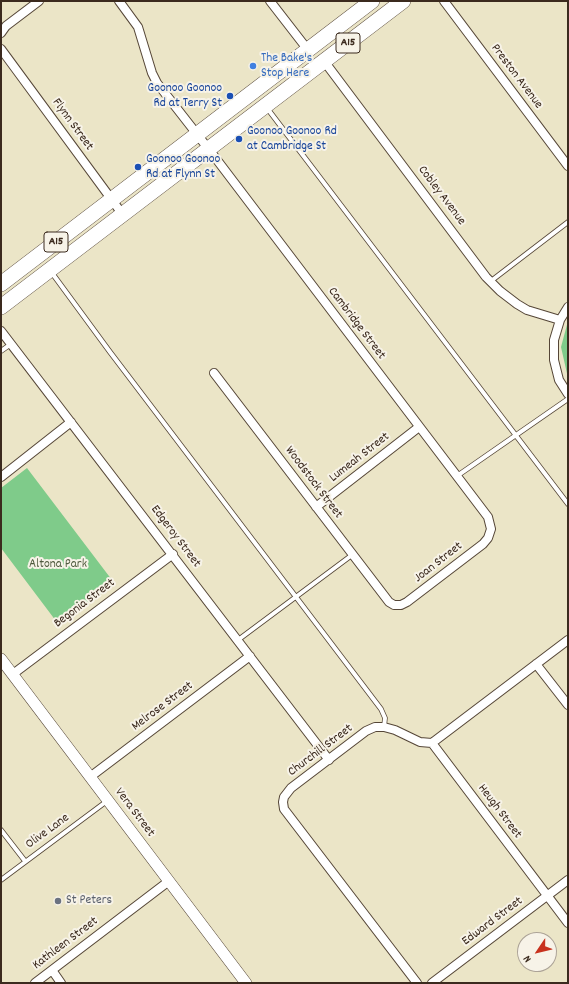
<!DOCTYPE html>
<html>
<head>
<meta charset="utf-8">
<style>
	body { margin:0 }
	#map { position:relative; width:569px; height:984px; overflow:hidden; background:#ebe5c7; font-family:Dekko,sans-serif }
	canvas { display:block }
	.frame { position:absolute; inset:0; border:2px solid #3b2a1e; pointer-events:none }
	.north { position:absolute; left:517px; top:932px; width:40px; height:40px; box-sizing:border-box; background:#f7f3e8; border:1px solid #aca397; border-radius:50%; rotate:235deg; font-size:11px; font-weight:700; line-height:16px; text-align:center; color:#3b2a1e }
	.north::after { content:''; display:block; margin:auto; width:14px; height:18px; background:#c8321e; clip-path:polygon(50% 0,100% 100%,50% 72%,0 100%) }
</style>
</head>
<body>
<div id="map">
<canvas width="569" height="984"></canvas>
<div class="frame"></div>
<div class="north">N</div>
</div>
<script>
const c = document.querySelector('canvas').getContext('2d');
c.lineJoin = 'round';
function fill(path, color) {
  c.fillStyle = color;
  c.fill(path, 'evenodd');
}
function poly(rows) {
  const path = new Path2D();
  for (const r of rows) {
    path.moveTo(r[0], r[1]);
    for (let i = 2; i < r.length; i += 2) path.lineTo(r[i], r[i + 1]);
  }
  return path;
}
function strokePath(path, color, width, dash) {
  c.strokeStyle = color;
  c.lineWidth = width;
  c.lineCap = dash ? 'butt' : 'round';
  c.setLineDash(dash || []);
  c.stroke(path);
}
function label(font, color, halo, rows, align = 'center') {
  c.font = font + ' Dekko,sans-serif';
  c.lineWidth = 4;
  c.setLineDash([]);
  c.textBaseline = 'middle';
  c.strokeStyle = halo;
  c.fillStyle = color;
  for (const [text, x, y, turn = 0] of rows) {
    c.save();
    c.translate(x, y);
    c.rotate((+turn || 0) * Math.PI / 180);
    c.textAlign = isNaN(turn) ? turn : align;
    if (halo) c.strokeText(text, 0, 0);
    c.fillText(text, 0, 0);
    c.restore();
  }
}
const green = poly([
	[568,321,568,378,561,347],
	[27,468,115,584,59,625,1,548,1,488]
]);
const lane = poly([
	[267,108,568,504],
	[52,273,110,352,381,709,385,718,384,727],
	[491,281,568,222],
	[1,351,11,344],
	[457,476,568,399],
	[238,640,352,555],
	[1,830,25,861],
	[1,880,107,801]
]);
const street = poly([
	[119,1,138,27,152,73,157,83,214,156,488,517,491,529,488,538,483,544,407,602,401,605,394,605,389,602,214,373],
	[270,1,308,50],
	[444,1,568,166],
	[1,33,6,26,39,1],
	[1,49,123,215],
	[324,61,486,277,500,291,517,304,527,310,560,320],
	[568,307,560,320,554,340,554,360,559,380,568,394],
	[1,331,329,760],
	[1,477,71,422],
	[316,507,419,427],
	[536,664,568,705],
	[13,674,173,554],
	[432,743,568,923],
	[90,777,250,656],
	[52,970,61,983],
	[35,983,169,881],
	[417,983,284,809,283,802,284,797,291,788,366,731,375,727,384,727,395,730,420,742,432,743,568,640],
	[432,983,568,880]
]);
const secondary = poly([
	[1,659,246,983]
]);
const highway = poly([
	[1,284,372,1],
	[1,307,403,1]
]);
const markers = [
	[253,66,4,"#3f7fe0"],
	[230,96,4,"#1a4fb4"],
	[239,139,4,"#1a4fb4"],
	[138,167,4,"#1a4fb4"],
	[58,901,4,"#6b7280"]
];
const shields = [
	[348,43,24],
	[56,242,24]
];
const shieldNames = [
	["A15",348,43],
	["A15",56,242]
];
const shopNames = [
	["The Bake's",261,59],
	["Stop Here",261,74]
];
const streetNames = [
	["Preston Avenue",516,77,53],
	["Flynn Street",72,125,54],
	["Cobley Avenue",441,196,53],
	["Cambridge Street",356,324,53],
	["Lumeah Street",360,458,-38],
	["Woodstock Street",313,483,53],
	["Edgeroy Street",175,537,53],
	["Joan Street",439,563,-38],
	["Begonia Street",85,604,-37],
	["Melrose Street",163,707,-37],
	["Churchill Street",321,751,-37],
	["Heugh Street",499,812,53],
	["Vera Street",134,813,53],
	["Olive Lane",48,832,-36],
	["Edward Street",493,922,-37],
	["Kathleen Street",66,944,-37]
];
const transitNames = [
	["Goonoo Goonoo",222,89,"right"],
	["Rd at Terry St",222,104,"right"],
	["Goonoo Goonoo Rd",247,132],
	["at Cambridge St",247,147],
	["Goonoo Goonoo",146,160],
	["Rd at Flynn St",146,175]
];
const parkNames = [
	["Altona Park",58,565]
];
const worshipNames = [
	["St Peters",66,901]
];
fill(green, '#7fcb8a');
strokePath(lane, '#554637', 5.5);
strokePath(street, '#554637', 10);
strokePath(secondary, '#554637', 12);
strokePath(highway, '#554637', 16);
strokePath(lane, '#fff', 4);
strokePath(street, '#fff', 8);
strokePath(secondary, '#fff', 11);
strokePath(highway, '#fff', 15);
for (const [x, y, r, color] of markers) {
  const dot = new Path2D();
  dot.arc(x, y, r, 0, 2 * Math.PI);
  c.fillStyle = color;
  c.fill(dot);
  strokePath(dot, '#f7f3e8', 1.5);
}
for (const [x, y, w] of shields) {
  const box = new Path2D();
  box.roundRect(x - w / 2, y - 10, w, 20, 3);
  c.fillStyle = '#f7f3e8';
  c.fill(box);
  strokePath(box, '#3b2a1e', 1);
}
label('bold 12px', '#3b2a1e', null, shieldNames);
label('13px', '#366cbe', '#f7f3e8', shopNames, 'left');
label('13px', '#3b2a1e', '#f7f3e8', streetNames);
label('13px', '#164399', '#f7f3e8', transitNames, 'left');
label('13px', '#4f5a3e', '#f7f3e8', parkNames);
label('13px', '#5b616d', '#f7f3e8', worshipNames, 'left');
</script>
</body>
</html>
